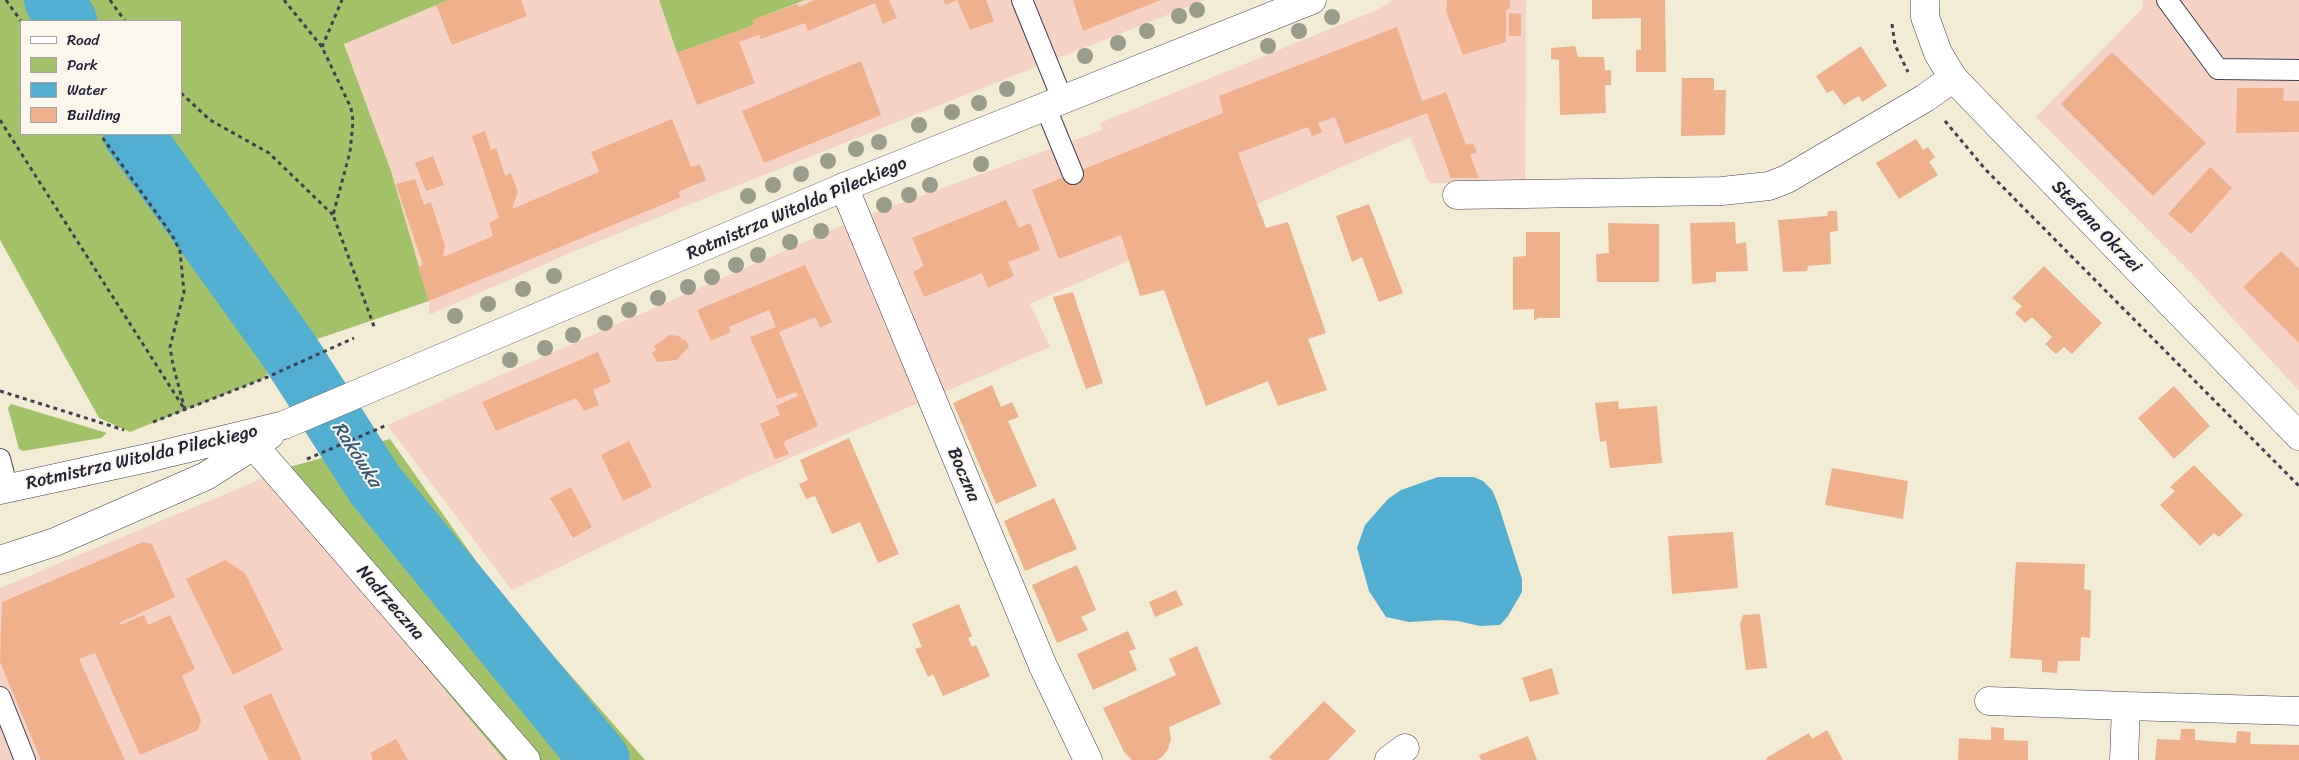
<!DOCTYPE html>
<html>
<head>
<meta charset="utf-8">
<style>
	body { margin:0 }
	#map { position:relative; width:2299px; height:760px; overflow:hidden; background:#f3ecd5; font-family:Sriracha,sans-serif }
	canvas { display:block }
	.legend { position:absolute; left:20px; top:20px; width:162px; height:115px; box-sizing:border-box; background:#fbf7ec; border:1px solid #a4a2a5; margin:0; padding:6px 9px; list-style:none; font-size:15px; color:#22223b }
	.legend li { display:flex; align-items:center; gap:10px; height:25px }
	.legend b { width:25px; border:1px solid #a4a2a5 }
</style>
</head>
<body>
<div id="map">
<canvas width="2299" height="760"></canvas>
<ul class="legend">
<li><b style="height:6px;background:#fff"></b>Road</li>
<li><b style="height:14px;background:#a3c169"></b>Park</li>
<li><b style="height:14px;background:#52afd1"></b>Water</li>
<li><b style="height:14px;background:#eeb18c"></b>Building</li>
</ul>
</div>
<script>
const c = document.querySelector('canvas').getContext('2d');
c.lineJoin = 'round';
function fill(path, color) {
  c.fillStyle = color;
  c.fill(path, 'evenodd');
}
function poly(rows) {
  const path = new Path2D();
  for (const r of rows) {
    path.moveTo(r[0], r[1]);
    for (let i = 2; i < r.length; i += 2) path.lineTo(r[i], r[i + 1]);
  }
  return path;
}
function strokePath(path, color, width, dash) {
  c.strokeStyle = color;
  c.lineWidth = width;
  c.lineCap = dash ? 'butt' : 'round';
  c.setLineDash(dash || []);
  c.stroke(path);
}
function label(font, color, halo, rows, align = 'center') {
  c.font = font + ' Sriracha,sans-serif';
  c.lineWidth = 4;
  c.setLineDash([]);
  c.textBaseline = 'middle';
  c.strokeStyle = halo;
  c.fillStyle = color;
  for (const [text, x, y, turn = 0] of rows) {
    c.save();
    c.translate(x, y);
    c.rotate((+turn || 0) * Math.PI / 180);
    c.textAlign = isNaN(turn) ? turn : align;
    if (halo) c.strokeText(text, 0, 0);
    c.fillText(text, 0, 0);
    c.restore();
  }
}
const built = poly([
	[448,0,659,0,677,53,754,25,752,20,805,0,1205,0,683,207,577,250,429,315,429,301,391,171,344,43],
	[1393,0,1526,0,1525,184,1429,183,1410,137,1030,304,1050,347,748,476,512,590,387,425,857,219,1102,130,1100,123,1379,9],
	[2143,0,2299,0,2299,391,2194,276,2036,117,2142,9],
	[266,477,504,760,0,760,0,588]
]);
const green = poly([
	[0,0,448,0,344,44,391,171,429,301,288,349,263,379,130,432,99,418,0,240],
	[21,21,181,21,181,134,21,134],
	[659,0,805,0,753,20,754,25,677,53],
	[11,404,107,433,101,438,23,451,19,449,8,408],
	[390,439,500,595,645,760,504,760,266,477,275,471]
]);
const water = poly([
	[1438,477,1474,477,1483,481,1492,490,1498,504,1522,579,1522,592,1508,616,1500,625,1480,626,1458,621,1442,620,1409,622,1386,617,1369,591,1357,548,1365,525,1388,499,1401,490]
]);
const river = poly([
	[54,0,67,21],
	[133,134,288,349,375,485,600,760]
]);
const building = poly([
	[448,0,521,0,527,16,452,45,436,5],
	[815,0,889,0,897,18,883,24,875,3,808,31,805,23,761,39,759,35,739,42,755,83,697,105,677,53,754,25,752,20,797,4,799,7],
	[943,0,986,0,994,21,970,30,957,0,946,5],
	[1073,0,1161,0,1083,31],
	[1447,0,1510,0,1510,8,1506,10,1506,42,1463,55,1446,11],
	[1592,0,1665,0,1666,72,1636,72,1636,50,1641,50,1641,18,1592,19],
	[1509,13,1521,14,1521,36,1509,36],
	[1397,27,1422,101,1446,92,1466,145,1473,143,1477,152,1470,155,1479,178,1451,178,1427,113,1345,144,1335,117,1318,123,1322,132,1312,136,1308,127,1238,153,1266,228,1288,222,1326,333,1308,339,1327,390,1278,406,1268,381,1206,406,1164,290,1140,296,1121,235,1059,259,1032,190,1223,113,1219,96],
	[1575,46,1578,57,1604,57,1605,70,1611,70,1611,85,1605,85,1606,113,1560,115,1559,60,1551,59,1551,48],
	[1861,46,1887,86,1862,102,1859,96,1844,105,1833,90,1827,93,1816,76],
	[2112,52,2206,143,2153,196,2061,104],
	[861,61,881,115,764,163,742,111],
	[1682,78,1714,78,1714,90,1726,90,1725,135,1681,136],
	[2237,88,2284,88,2283,101,2299,101,2299,132,2236,133],
	[672,119,691,167,700,164,706,180,678,192,681,197,429,301,418,268,423,265,396,184,415,179,424,205,431,202,445,246,443,257,493,236,489,223,499,218,472,136,485,131,491,150,496,148,505,176,511,173,518,192,512,209,599,172,591,152],
	[1916,139,1923,150,1928,147,1935,157,1929,162,1938,175,1899,199,1876,163],
	[433,156,444,185,426,191,415,163],
	[2210,167,2232,188,2191,234,2168,214],
	[1006,200,1019,228,1030,223,1040,250,1008,262,1014,276,988,288,982,273,924,297,913,272,924,266,912,238],
	[1369,204,1403,293,1379,302,1362,257,1352,262,1336,216],
	[1828,211,1837,211,1838,231,1830,232,1831,264,1808,266,1807,271,1783,272,1778,220,1827,216],
	[1735,222,1736,244,1746,242,1748,271,1716,272,1716,282,1692,284,1690,223],
	[1608,223,1659,224,1659,282,1597,282,1596,254,1609,253],
	[1526,232,1560,232,1560,318,1539,318,1534,320,1534,309,1513,310,1513,257,1526,256],
	[2281,251,2299,269,2299,343,2243,287],
	[805,265,832,322,820,328,815,317,779,332,818,426,783,442,789,454,775,459,760,424,780,415,776,406,798,396,796,392,777,399,750,337,776,327,769,310,729,327,731,332,711,341,697,310],
	[2044,266,2102,323,2072,354,2064,347,2056,354,2045,344,2052,337,2032,317,2025,323,2015,313,2022,306,2012,298],
	[1073,292,1103,383,1086,389,1053,297],
	[670,335,680,336,682,340,685,339,689,346,677,360,657,362,652,353,656,350,654,346],
	[598,352,611,382,593,390,599,405,584,411,576,398,496,431,482,402],
	[992,385,1001,407,1012,402,1019,417,1008,421,1037,486,996,504,953,403],
	[2174,386,2210,426,2174,459,2138,418],
	[1618,401,1619,409,1657,406,1662,463,1610,468,1606,441,1600,442,1595,403],
	[849,438,899,554,878,563,860,522,832,534,815,496,806,499,799,484,808,480,800,460],
	[629,441,652,487,623,501,601,455],
	[2194,465,2243,515,2219,537,2214,533,2200,546,2160,505,2175,491,2170,487],
	[1832,468,1908,481,1903,519,1825,505],
	[571,487,592,527,573,538,550,498],
	[1054,498,1077,549,1025,571,1004,521],
	[1733,532,1738,588,1672,594,1668,536],
	[143,542,152,544,175,597,119,623,120,625,144,615,148,625,170,615,195,669,182,676,201,720,198,730,140,755,95,653,79,659,125,760,41,760,0,662,2,602],
	[225,560,245,573,283,650,233,675,186,579],
	[2016,562,2085,564,2084,589,2091,590,2090,638,2081,637,2080,661,2058,661,2057,673,2042,672,2042,660,2010,658],
	[1077,565,1096,610,1081,617,1088,630,1057,643,1032,585],
	[1176,590,1183,605,1155,617,1149,602],
	[959,604,972,636,968,638,972,647,976,645,990,676,943,696,933,674,928,677,915,649,922,647,912,624],
	[1760,614,1767,668,1746,670,1740,624,1743,615],
	[1128,631,1136,649,1129,651,1137,670,1093,690,1077,654],
	[1197,646,1221,704,1169,727,1171,739,1168,749,1163,756,1157,760,1132,760,1124,752,1103,708,1176,675,1169,659],
	[1552,668,1559,694,1530,702,1522,678],
	[271,693,302,760,269,760,243,706],
	[1324,701,1356,731,1328,760,1272,760,1269,757],
	[1991,727,2004,728,2004,740,2028,741,2028,760,1958,760,1959,738,1991,740],
	[2181,729,2195,729,2195,740,2236,743,2237,731,2251,732,2250,744,2299,745,2299,760,2155,760,2157,739,2180,740],
	[1827,730,1843,760,1767,760,1766,758,1809,733,1812,739],
	[1528,736,1537,760,1481,760,1479,755],
	[396,739,408,760,373,760,370,753]
]);
const path = poly([
	[6,0,21,21],
	[110,0,125,21],
	[284,0,322,47,351,108,353,121,350,152,333,215,375,329],
	[1892,24,1895,45,1908,72],
	[322,47,342,0],
	[181,93,210,120,269,153,333,215],
	[0,120,185,410,173,365,170,347,184,292,180,251,172,235,100,134],
	[1945,121,1985,169,2299,486],
	[0,391,124,430],
	[153,422,263,379,354,338],
	[307,459,387,425]
]);
const service = poly([
	[1022,0,1063,101],
	[2167,0,2218,69,2299,70],
	[1046,108,1073,174],
	[0,459,8,489],
	[0,697,25,760]
]);
const pedestrian = poly([
	[255,447,526,760]
]);
const minor = poly([
	[844,187,1043,666,1088,760],
	[1457,195,1722,191,1769,186,1787,179,1925,98,1953,78],
	[1989,701,2126,706],
	[1389,760,1405,748],
	[2124,760,2126,706,2299,711]
]);
const tertiary = poly([
	[1925,0,1925,17,1938,53,1953,78,2299,436],
	[0,490,152,457,284,425,844,187,1312,0],
	[0,560,55,542,206,476,270,435]
]);
const trees = [
	[1197,10],
	[1179,16],
	[1332,17],
	[1147,31],
	[1299,31],
	[1118,43],
	[1268,46],
	[1085,56],
	[1007,89],
	[979,103],
	[952,112],
	[919,125],
	[879,142],
	[856,149],
	[828,161],
	[981,164],
	[801,174],
	[773,185],
	[930,185],
	[909,195],
	[748,196],
	[884,205],
	[821,231],
	[790,242],
	[758,255],
	[736,265],
	[554,276],
	[712,277],
	[688,287],
	[523,289],
	[658,298],
	[488,304],
	[629,310],
	[455,316],
	[605,323],
	[573,335],
	[545,348],
	[510,360]
];
const streetNames = [
	["Rotmistrza Witolda Pileckiego",797,209,-23],
	["Stefana Okrzei",2096,227,46],
	["Rotmistrza Witolda Pileckiego",142,458,-13],
	["Boczna",963,475,67],
	["Nadrzeczna",390,603,49]
];
const waterNames = [
	["Rakówka",356,455,57]
];
fill(built, '#f6d2c4');
fill(green, '#a3c169');
fill(water, '#52afd1');
strokePath(river, '#52afd1', 60);
fill(building, '#eeb18c');
strokePath(service, '#414052', 22);
strokePath(pedestrian, '#414052', 29);
strokePath(minor, '#414052', 29);
strokePath(tertiary, '#414052', 29);
strokePath(path, '#414052', 3, [4, 4]);
strokePath(service, '#fff', 20);
strokePath(pedestrian, '#fff', 28);
strokePath(minor, '#fff', 28);
strokePath(tertiary, '#fff', 28);
c.fillStyle = '#999c89';
for (const [x, y] of trees) {
  c.beginPath();
  c.arc(x, y, 8, 0, 2 * Math.PI);
  c.fill();
}
label('18px', '#22223b', '#fbf7ec', streetNames);
label('italic 19px', '#355a77', '#fbf7ec', waterNames);
</script>
</body>
</html>
